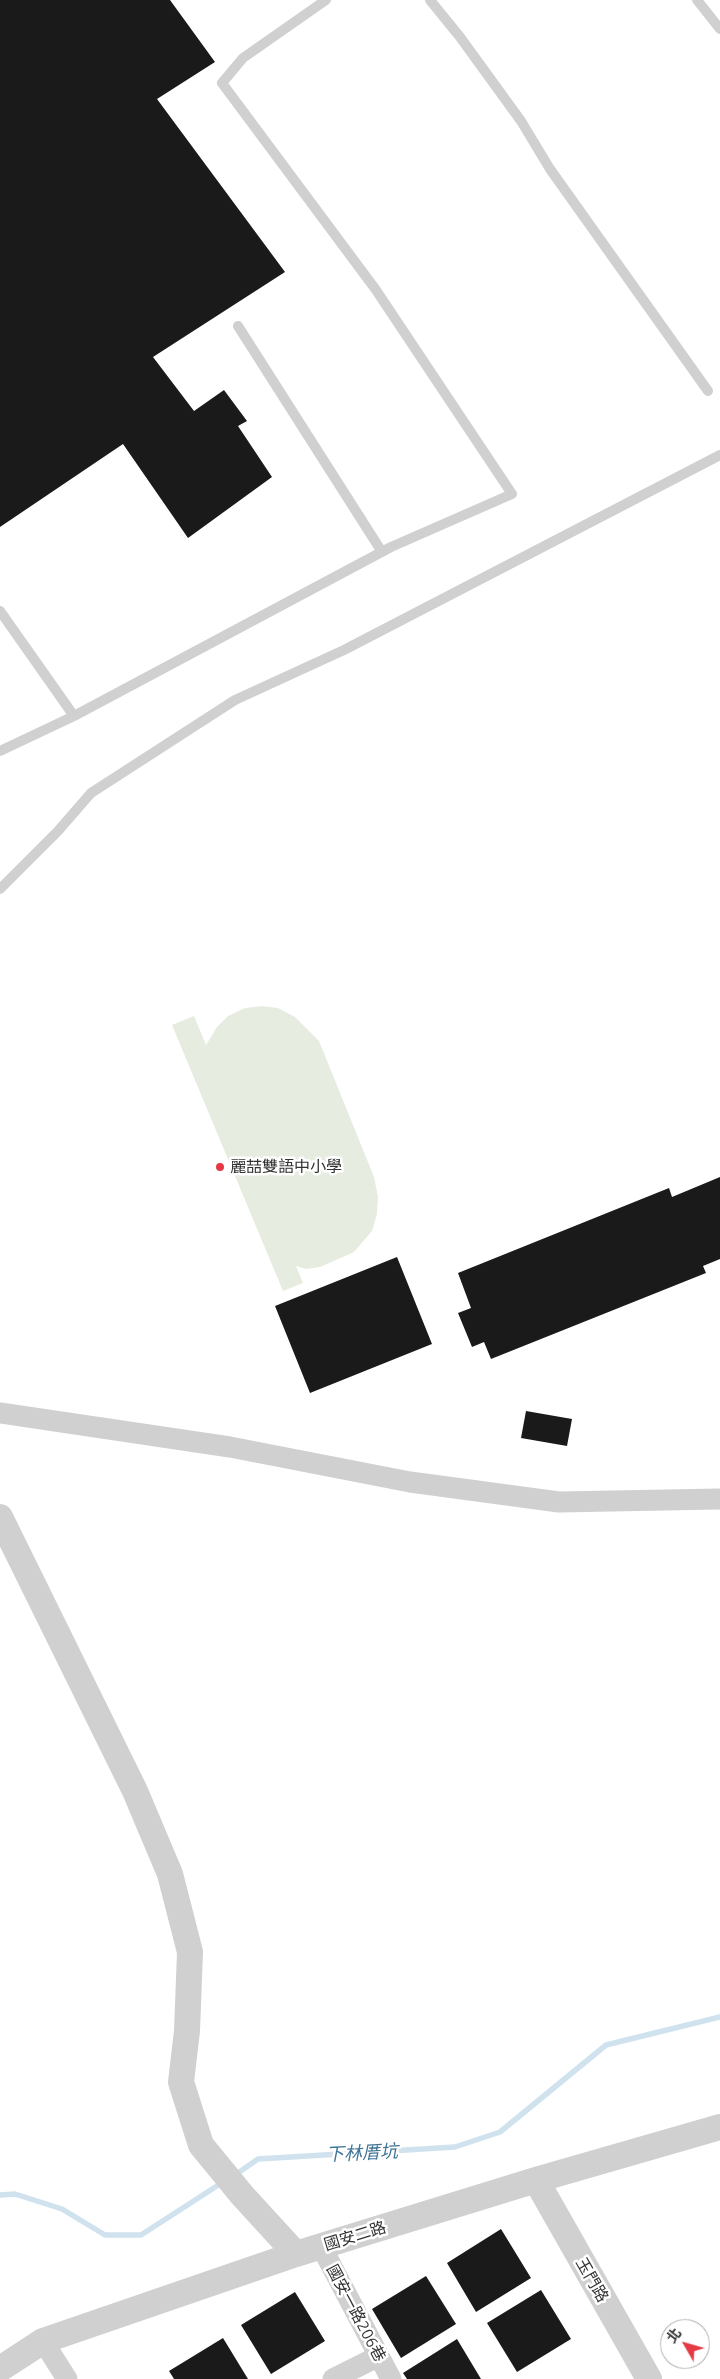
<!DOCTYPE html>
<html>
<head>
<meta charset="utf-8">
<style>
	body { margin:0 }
	#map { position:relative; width:720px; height:2379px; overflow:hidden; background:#fff; font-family:Ubuntu,"Noto Sans TC",sans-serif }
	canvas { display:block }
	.north { position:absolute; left:660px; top:2319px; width:50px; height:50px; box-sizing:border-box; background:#fff; border:1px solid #adadad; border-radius:50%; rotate:308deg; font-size:14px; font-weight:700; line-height:20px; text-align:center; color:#333 }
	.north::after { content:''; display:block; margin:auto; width:18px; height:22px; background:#e63946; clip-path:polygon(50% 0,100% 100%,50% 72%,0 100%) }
</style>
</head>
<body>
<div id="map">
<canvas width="720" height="2379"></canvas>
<div class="north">北</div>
</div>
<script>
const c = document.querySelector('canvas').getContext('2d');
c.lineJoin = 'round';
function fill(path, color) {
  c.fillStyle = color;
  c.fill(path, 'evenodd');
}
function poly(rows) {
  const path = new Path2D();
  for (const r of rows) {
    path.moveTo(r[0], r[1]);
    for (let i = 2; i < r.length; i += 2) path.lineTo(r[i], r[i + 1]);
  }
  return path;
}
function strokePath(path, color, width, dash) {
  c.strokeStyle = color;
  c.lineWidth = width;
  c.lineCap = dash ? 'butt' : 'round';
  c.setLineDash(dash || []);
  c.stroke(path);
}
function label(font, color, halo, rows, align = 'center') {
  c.font = font + ' Ubuntu,"Noto Sans TC",sans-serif';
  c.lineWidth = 5;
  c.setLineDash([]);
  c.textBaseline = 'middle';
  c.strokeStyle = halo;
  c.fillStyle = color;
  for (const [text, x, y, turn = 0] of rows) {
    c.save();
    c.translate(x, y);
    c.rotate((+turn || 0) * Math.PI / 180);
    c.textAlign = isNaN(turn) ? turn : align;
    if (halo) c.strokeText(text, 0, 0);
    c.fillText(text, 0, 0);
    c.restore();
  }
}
const green = poly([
	[262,1006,278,1008,295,1017,319,1041,374,1177,378,1197,377,1214,372,1231,354,1252,320,1267,306,1269,296,1266,303,1283,283,1291,172,1025,194,1016,206,1045,217,1027,228,1016,245,1008]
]);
const stream = poly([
	[235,2175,258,2159,455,2147,500,2132,606,2045,720,2017],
	[0,2195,15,2194,62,2209,105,2235,141,2235,223,2182]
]);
const building = poly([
	[0,0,170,0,215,62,157,99,285,272,153,357,194,411,224,390,247,421,238,426,272,477,188,538,123,444,0,527],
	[720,1177,720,1259,703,1266,706,1273,491,1359,484,1342,472,1347,458,1313,471,1308,458,1273,669,1188,672,1197],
	[397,1257,432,1344,310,1393,275,1306],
	[526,1411,572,1419,567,1446,521,1438],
	[501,2229,531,2278,476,2312,447,2263],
	[426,2276,456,2324,401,2358,372,2309],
	[541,2290,571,2339,517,2372,487,2323],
	[295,2292,325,2341,271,2374,241,2325],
	[223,2338,248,2379,174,2379,169,2371],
	[457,2339,481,2379,407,2379,403,2373]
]);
const service = poly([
	[430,0,460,37,521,121,550,169,708,391],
	[697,0,720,29],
	[238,326,382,552],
	[0,611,74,716],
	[0,751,74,716,391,547,512,494,376,290,222,83,243,58,326,0],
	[0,889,58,831,91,793,235,700,344,650,720,455]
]);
const minor = poly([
	[0,1413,230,1447,410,1482,559,1502,720,1499],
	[321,2246,391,2379],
	[43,2341,67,2379],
	[333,2379,379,2356]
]);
const tertiary = poly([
	[0,1517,135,1791,170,1874,190,1952,187,2031,181,2082,201,2145,242,2195,296,2254],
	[536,2180,649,2379],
	[0,2369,43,2341,296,2254,536,2180,720,2127]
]);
const markers = [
	[220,1167,5,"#e63946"]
];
const poiNames = [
	["麗喆雙語中小學",230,1167]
];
const streetNames = [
	["國安二路",355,2236,-17],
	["玉門路",592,2280,60],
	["國安一路206巷",356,2313,62]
];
const waterNames = [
	["下林厝坑",362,2153,-3]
];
fill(green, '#e6ecdf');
strokePath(stream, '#cfe2ee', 5.5);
fill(building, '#1a1a1a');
strokePath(service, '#d0d0d0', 10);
strokePath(minor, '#d0d0d0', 21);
strokePath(tertiary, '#d0d0d0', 26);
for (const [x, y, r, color] of markers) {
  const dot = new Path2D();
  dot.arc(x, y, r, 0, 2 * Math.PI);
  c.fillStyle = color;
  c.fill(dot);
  strokePath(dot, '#fff', 2);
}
label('16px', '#333', '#fff', poiNames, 'left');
label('16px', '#333', '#fff', streetNames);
label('italic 18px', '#3f7597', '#fff', waterNames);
</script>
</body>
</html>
